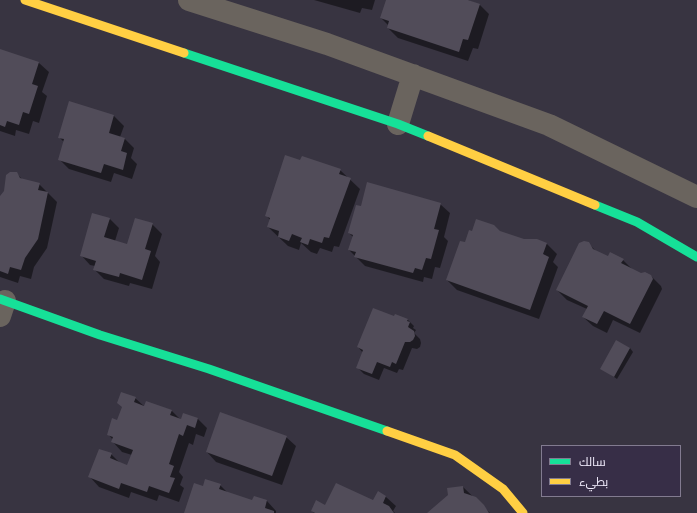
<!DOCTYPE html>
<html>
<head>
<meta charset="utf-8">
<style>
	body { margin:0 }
	#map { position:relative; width:697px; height:513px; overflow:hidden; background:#383441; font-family:"Zilla Slab",Cairo,serif }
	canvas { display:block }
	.legend { position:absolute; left:541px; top:445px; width:140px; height:52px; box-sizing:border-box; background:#372e47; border:1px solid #827b90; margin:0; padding:5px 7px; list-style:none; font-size:12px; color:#f3eefe }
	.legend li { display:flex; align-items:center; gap:8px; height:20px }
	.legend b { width:20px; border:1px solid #827b90 }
</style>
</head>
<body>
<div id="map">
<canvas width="697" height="513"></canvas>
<ul class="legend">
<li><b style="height:5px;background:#16e098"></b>سالك</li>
<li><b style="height:5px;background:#ffcf43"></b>بطيء</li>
</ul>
</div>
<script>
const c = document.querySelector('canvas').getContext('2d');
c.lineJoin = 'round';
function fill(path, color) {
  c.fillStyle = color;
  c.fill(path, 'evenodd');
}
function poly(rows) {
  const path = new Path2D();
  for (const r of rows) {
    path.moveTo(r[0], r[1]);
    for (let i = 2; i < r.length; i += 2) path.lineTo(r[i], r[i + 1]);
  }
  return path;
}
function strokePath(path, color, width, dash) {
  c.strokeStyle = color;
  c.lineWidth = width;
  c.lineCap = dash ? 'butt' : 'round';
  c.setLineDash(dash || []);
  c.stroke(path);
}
const shadow = poly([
	[314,0,375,0,372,10,362,8,360,13],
	[387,0,468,0,480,5,489,14,478,49,473,48,468,61,398,38,388,28,389,26,381,18],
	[0,50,39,63,49,72,42,92,47,96,39,123,33,121,29,134,16,130,15,136,0,131],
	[70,103,114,116,124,126,120,137,124,138,134,148,131,158,137,164,132,179,114,173,111,182,69,169,59,159,64,142,59,137],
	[301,162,340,170,360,189,339,247,334,246,332,252,320,248,317,254,311,252,301,243,299,250,288,246,268,227,270,220,266,215],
	[16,173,23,180,39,184,57,202,47,248,34,267,31,279,20,276,18,283,0,277,0,198],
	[440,204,450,213,444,237,448,241,440,268,435,267,432,279,424,277,423,282,365,266,349,250,353,237,349,233,361,207],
	[110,219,119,228,115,241,128,245,152,224,162,234,155,256,160,262,152,289,130,283,129,286,104,279,94,269,95,266,90,265,81,255],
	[500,232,524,240,537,240,547,244,557,254,553,262,558,267,539,319,457,290,447,280,465,244],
	[588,243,598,253,608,258,623,260,633,270,641,274,651,276,661,286,662,289,640,333,613,320,607,333,593,326,583,317,587,309,567,300,557,290],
	[394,318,407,319,414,326,413,328,416,330,414,333,420,339,421,343,420,347,417,349,412,348,403,370,399,369,397,373,384,368,379,380,364,374,357,367,363,353,358,347],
	[630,348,633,352,617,379,601,368],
	[135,398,145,407,172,411,181,420,197,418,207,428,204,437,196,434,193,445,189,443,179,472,183,477,180,485,184,488,179,502,159,495,157,501,131,492,129,498,99,487,90,477,111,454,120,463,128,466,132,455,122,452,113,442,113,440,108,434],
	[286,437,296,446,282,485,216,462,207,452],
	[220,485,229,494,253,501,254,497,267,501,276,511,276,513,185,513,204,487],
	[463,487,490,513,429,513],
	[378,493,386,497,396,506,393,511,395,513,314,513,312,511,325,506,374,502]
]);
const building = poly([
	[386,0,468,0,480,4,468,40,463,39,459,52,387,28,389,21,380,18],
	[0,49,39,62,32,84,38,86,29,114,23,112,19,125,7,121,5,127,0,125],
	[69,101,114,115,109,133,125,138,121,151,127,153,123,170,104,164,101,173,58,160,64,139,58,138],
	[285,155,300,160,302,156,341,169,339,174,351,178,329,238,324,237,322,243,310,239,308,245,300,242,302,238,292,234,289,241,278,237,279,231,267,227,270,218,265,216],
	[10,172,17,172,20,178,40,183,38,190,48,192,38,239,25,258,21,270,10,267,8,274,0,271,0,196,4,191,6,175],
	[367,182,441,203,434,229,439,230,431,259,426,258,422,270,415,268,413,273,354,257,356,252,348,250,353,235,348,233,356,205,361,206],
	[92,213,110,218,104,237,127,244,135,218,153,223,145,249,151,251,142,280,120,273,119,277,93,270,96,261,80,256],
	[476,219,494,225,500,231,524,239,537,239,547,243,543,254,549,257,530,310,446,280,460,241,465,242,469,230,472,231],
	[584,241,589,242,593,249,608,256,610,252,624,259,621,263,641,273,645,272,651,275,653,279,630,324,604,311,597,324,582,317,588,306,556,290,579,243],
	[373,308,394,316,395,314,408,319,407,321,410,322,408,327,414,331,415,336,413,340,410,342,405,342,396,364,392,362,390,367,377,362,372,374,356,368,363,350,357,347],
	[616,340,630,348,614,377,600,369],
	[121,392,136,397,134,402,144,406,146,401,172,410,170,415,181,419,183,413,198,418,195,428,187,425,183,436,179,434,169,464,174,466,170,477,175,478,169,493,149,486,147,492,121,483,119,489,88,477,99,449,112,453,110,458,127,465,133,450,111,442,113,437,107,435,112,418,117,420,122,407,117,403],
	[220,412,287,436,272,476,206,452],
	[205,479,221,484,219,489,252,500,254,496,267,500,265,508,274,511,274,513,184,513,194,483,203,486],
	[336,483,373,500,378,491,386,496,383,503,389,506,394,513,315,513,311,511,316,500,325,505],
	[463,486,464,493,476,497,484,505,489,513,427,513,448,495,447,488]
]);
const street = poly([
	[189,0,327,44,549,125,697,197],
	[398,124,413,75],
	[0,316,5,301]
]);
const fast = poly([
	[184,53,398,124,428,136],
	[595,205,637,222,697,257],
	[0,299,100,335,209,369,387,431]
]);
const slow = poly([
	[25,0,184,53],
	[428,136,595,205],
	[387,431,455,455,503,489,523,513]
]);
fill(shadow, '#0007');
fill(building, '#514c59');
strokePath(street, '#6a645e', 22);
strokePath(fast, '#16e098', 9);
strokePath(slow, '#ffcf43', 9);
</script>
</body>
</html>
